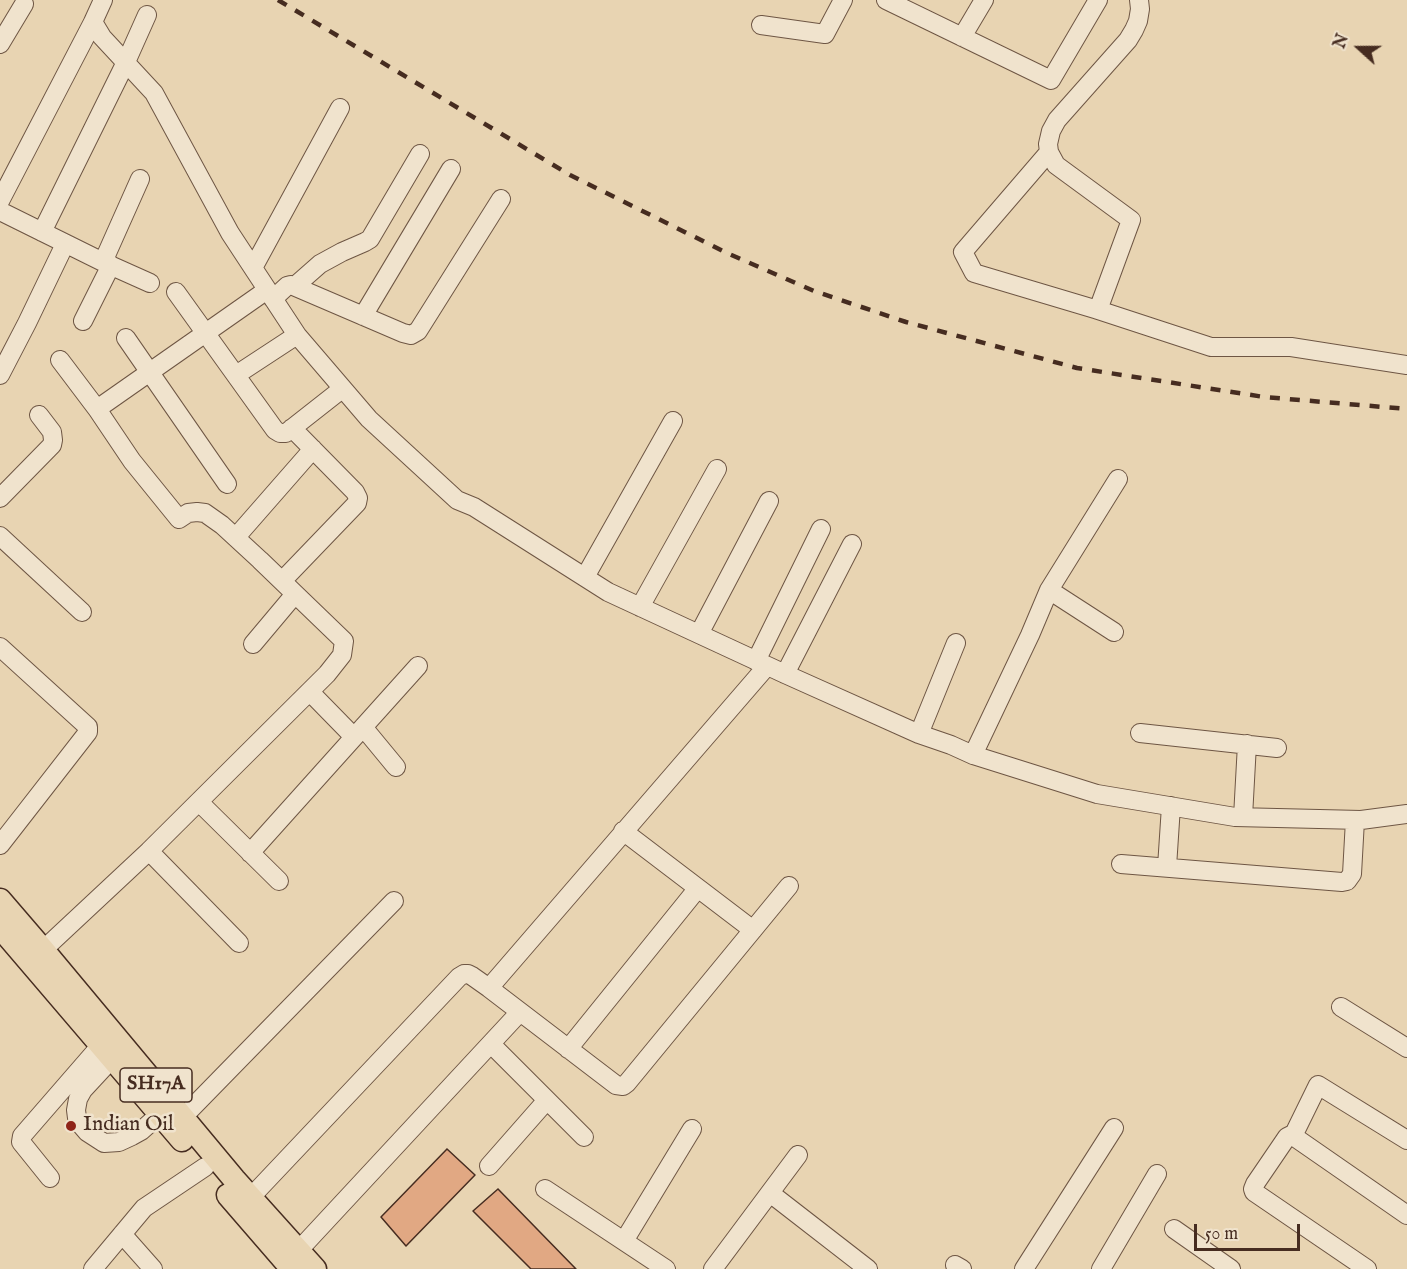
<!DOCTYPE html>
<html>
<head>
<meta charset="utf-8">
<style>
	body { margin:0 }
	#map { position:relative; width:1407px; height:1269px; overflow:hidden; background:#e8d4b2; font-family:"IM FELL English",serif }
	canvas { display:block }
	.north { position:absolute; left:1329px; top:18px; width:60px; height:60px; -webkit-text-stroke:4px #f0e3cd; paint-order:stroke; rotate:291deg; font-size:16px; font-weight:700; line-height:24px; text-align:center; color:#462c20 }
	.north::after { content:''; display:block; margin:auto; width:21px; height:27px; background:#462c20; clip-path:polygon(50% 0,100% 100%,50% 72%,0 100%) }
	.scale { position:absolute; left:1194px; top:1224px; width:106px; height:27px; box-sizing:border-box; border:3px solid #462c20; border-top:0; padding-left:8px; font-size:18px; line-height:21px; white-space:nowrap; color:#462c20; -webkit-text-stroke:4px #f0e3cd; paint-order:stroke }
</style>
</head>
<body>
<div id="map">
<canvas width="1407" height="1269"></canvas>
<div class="north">N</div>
<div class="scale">50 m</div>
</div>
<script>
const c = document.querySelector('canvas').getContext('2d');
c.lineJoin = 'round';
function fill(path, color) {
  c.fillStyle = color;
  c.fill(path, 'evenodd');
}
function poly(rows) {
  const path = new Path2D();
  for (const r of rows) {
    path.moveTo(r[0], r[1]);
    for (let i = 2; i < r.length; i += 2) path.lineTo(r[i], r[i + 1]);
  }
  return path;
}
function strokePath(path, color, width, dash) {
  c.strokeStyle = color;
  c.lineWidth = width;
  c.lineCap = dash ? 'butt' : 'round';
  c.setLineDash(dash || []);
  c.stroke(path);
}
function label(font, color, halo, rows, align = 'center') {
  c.font = font + ' "IM FELL English",serif';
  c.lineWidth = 5;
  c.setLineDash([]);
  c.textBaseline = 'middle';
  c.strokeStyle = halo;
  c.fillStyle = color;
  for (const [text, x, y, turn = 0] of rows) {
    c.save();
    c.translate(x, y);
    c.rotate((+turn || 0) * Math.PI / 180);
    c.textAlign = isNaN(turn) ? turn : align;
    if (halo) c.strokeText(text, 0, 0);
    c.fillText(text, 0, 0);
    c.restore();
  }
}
const building = poly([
	[447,1149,475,1175,406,1246,381,1217,447,1149],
	[498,1189,576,1269,531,1269,473,1211,498,1189]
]);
const minor = poly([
	[103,0,93,22,102,37,154,93,230,233,297,335,369,419,457,500,474,507,608,592,785,674,919,734,951,745,973,755,1097,794,1235,817,1361,820,1407,814],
	[886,0,1051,80,1098,0],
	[1139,0,1140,9,1138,21,1134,30,1128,40,1057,120,1051,131,1048,144,1049,152,1056,165,1131,220,1098,310,1211,347,1291,347,1407,365],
	[761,25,825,34,843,0],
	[962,37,984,0],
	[0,44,24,4],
	[1049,152,963,252,974,273,1098,310],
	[0,201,93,22],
	[0,211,103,262,140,179],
	[42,232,126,62,147,15],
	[103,262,150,283],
	[253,268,340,108],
	[295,286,320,264,342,252,365,242,370,239,420,154],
	[176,292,275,430,280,433,286,433,342,389],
	[273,299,287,286,291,285,403,333,411,335,418,331,501,199],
	[363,316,451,169],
	[83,321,111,265],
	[126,338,227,484],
	[0,375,27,323,65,244],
	[236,375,297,335],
	[97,409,267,290],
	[0,498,52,445,53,440,52,432,39,415],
	[0,536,82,612],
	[236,537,313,449],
	[585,577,673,421],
	[282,581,357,503,358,498,355,492,292,428],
	[1049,590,1114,632],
	[640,607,717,469],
	[699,634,769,501],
	[253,644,295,594],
	[0,647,88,727,88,732,0,845],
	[756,661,821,529],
	[785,674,852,544],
	[310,692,354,737],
	[363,727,396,767],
	[1140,733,1277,748],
	[919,734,956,643],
	[973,755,1030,635,1049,590,1118,479],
	[199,802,279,881],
	[1243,817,1247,744],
	[623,831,753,930],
	[149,851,239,943],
	[250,853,418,666],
	[1121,864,1342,882,1347,881,1352,874,1355,820],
	[1167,867,1171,806],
	[43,950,149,851,327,674,342,655,344,641,260,560,222,525,205,513,197,512,188,513,179,519,132,461,97,409,60,360],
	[489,988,767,666],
	[1341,1007,1407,1048],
	[491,1044,584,1137],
	[121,1049,83,1090,78,1099,76,1110,77,1118,81,1125,87,1132,104,1143,119,1142,132,1136,141,1131,160,1114],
	[568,1049,698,888],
	[183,1117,394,901],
	[1293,1136,1318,1085,1407,1140],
	[489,1166,547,1100],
	[50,1178,21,1142,22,1136,101,1045],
	[545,1189,666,1269],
	[770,1193,868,1269],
	[251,1197,459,977,464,974,468,974,472,976,489,988,616,1085,623,1086,627,1083,789,886],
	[1174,1229,1231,1269],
	[122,1234,153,1269],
	[624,1241,692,1129],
	[298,1251,520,1012],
	[955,1265,962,1269],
	[93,1269,144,1208,205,1167],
	[713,1269,798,1155],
	[1024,1269,1114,1128],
	[1101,1269,1157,1174],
	[1367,1269,1254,1192,1253,1189,1255,1184,1287,1137,1291,1135,1293,1136,1407,1215]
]);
const major = poly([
	[0,900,43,950,234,1179,315,1269],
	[0,927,182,1140],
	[228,1195,292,1269]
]);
const rail = poly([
	[278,0,570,175,727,253,814,291,906,322,1077,368,1264,397,1407,409]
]);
const markers = [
	[71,1126,6,"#8f2418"]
];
const shields = [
	[156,1085,72]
];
const shieldNames = [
	["SH17A",156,1085]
];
const poiNames = [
	["Indian Oil",83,1126]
];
fill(building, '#e1a883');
strokePath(building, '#462c20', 1.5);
strokePath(minor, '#6e5644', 20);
strokePath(major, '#462c20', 25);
strokePath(minor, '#f0e3cd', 18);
strokePath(major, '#e8d4b2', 22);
strokePath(rail, '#462c20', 4.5, [10, 10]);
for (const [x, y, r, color] of markers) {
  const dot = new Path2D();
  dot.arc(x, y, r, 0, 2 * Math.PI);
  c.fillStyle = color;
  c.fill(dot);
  strokePath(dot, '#f0e3cd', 2);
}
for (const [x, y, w] of shields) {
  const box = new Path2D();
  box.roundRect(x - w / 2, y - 17, w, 34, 4.5);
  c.fillStyle = '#f0e3cd';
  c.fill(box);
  strokePath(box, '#462c20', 1.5);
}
label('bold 20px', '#462c20', null, shieldNames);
label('21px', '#462c20', '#f0e3cd', poiNames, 'left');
</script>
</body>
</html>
